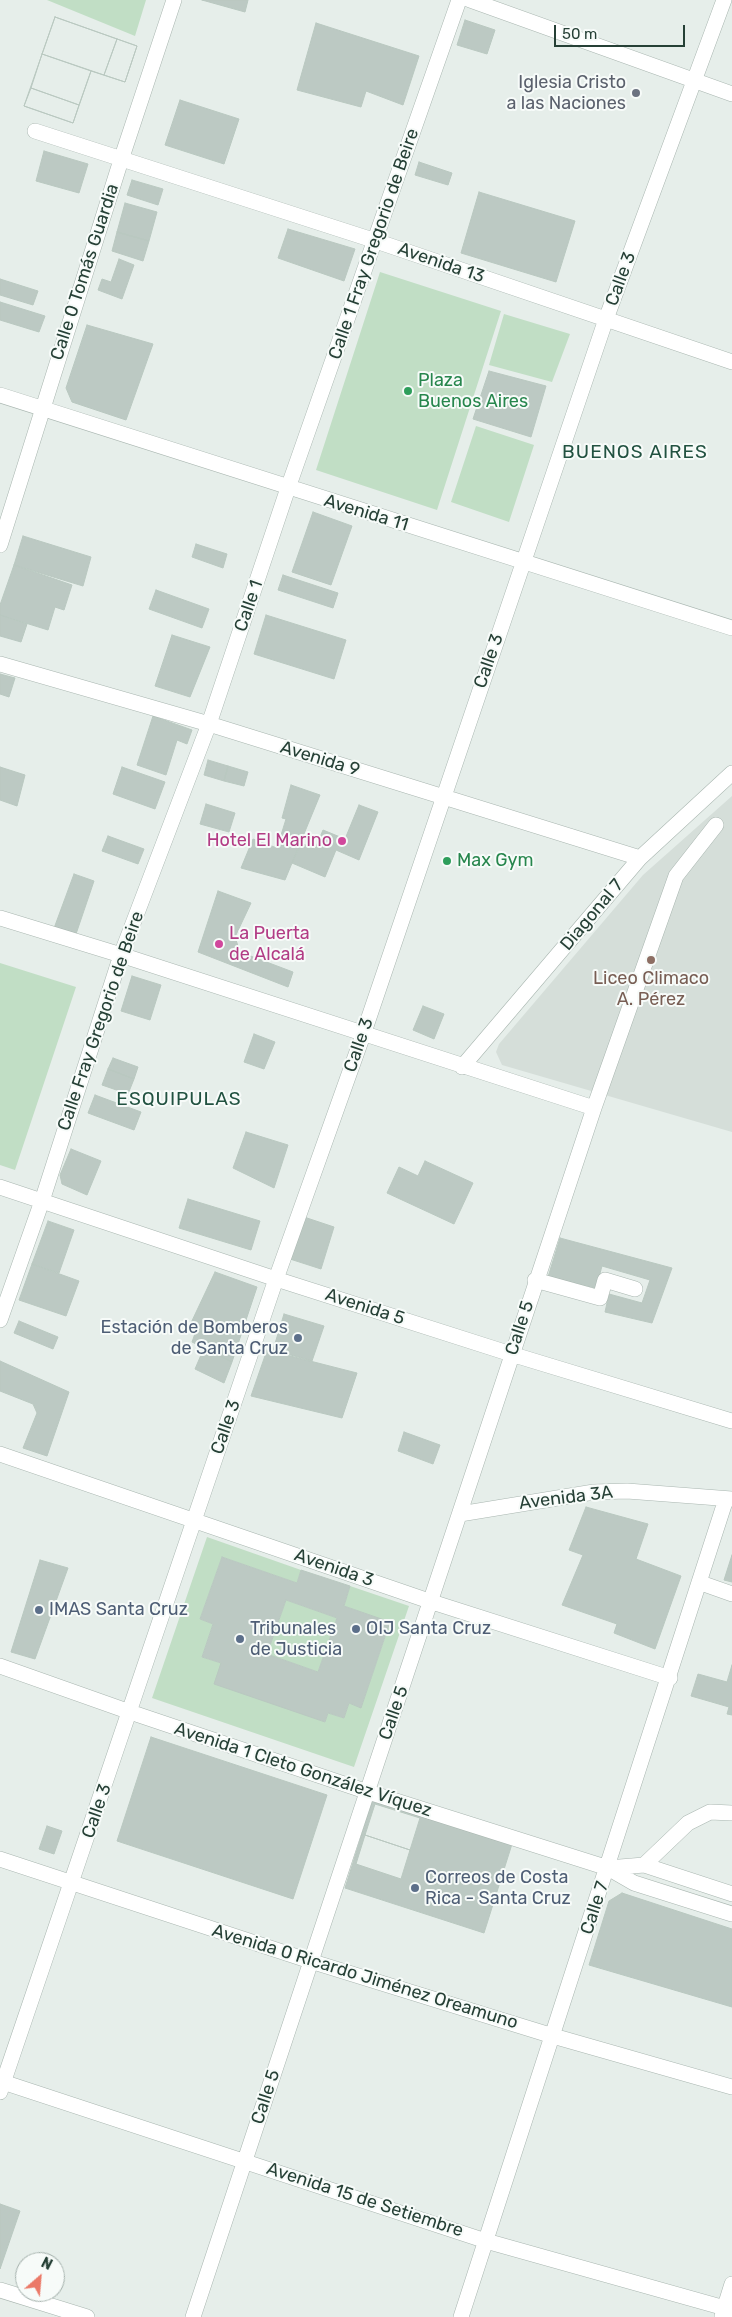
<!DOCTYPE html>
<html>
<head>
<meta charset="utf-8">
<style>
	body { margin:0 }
	#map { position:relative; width:732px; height:2317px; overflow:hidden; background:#e6eeea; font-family:Rubik,sans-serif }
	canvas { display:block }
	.north { position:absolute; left:15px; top:2252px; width:50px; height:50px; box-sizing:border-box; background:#f7fbf9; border:1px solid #a3b0ab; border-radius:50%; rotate:27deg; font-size:14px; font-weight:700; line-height:20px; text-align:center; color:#264036 }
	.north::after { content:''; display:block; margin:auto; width:18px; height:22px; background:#eb7968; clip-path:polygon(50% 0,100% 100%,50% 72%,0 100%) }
	.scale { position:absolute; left:554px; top:25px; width:131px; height:22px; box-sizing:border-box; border:2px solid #264036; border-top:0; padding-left:6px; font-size:15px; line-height:18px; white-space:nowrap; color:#264036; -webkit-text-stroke:4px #f7fbf9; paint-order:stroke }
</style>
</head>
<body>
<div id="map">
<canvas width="732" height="2317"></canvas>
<div class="north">N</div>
<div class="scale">50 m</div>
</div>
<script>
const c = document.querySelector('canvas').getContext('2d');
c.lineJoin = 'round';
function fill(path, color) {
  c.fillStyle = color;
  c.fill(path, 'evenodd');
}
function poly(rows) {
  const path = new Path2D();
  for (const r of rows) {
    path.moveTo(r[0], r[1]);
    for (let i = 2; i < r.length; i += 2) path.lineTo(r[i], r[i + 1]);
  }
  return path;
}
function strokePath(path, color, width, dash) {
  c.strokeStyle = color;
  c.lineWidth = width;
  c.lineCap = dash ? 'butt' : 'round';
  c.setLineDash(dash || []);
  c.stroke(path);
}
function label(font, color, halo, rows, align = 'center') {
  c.font = font + ' Rubik,sans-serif';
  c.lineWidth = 4;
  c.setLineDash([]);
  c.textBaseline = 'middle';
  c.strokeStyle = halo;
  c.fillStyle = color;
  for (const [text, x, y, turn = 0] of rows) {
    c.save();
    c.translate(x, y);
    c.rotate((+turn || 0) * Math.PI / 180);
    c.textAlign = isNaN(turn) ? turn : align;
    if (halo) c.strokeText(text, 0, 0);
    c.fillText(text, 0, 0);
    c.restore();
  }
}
const built = poly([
	[732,796,732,1132,502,1065,496,1052,499,1044,643,875]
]);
const green = poly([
	[47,0,146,0,135,36],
	[380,272,501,311,437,510,316,470],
	[504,314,570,334,552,382,489,365],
	[476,426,534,445,509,522,451,502],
	[0,963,76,987,15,1170,0,1165],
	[207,1537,301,1570,297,1583,222,1557,200,1619,213,1624,202,1657,221,1663,325,1722,328,1713,344,1718,349,1703,361,1707,390,1623,344,1606,350,1586,409,1606,354,1767,152,1698],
	[286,1600,337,1618,318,1672,267,1654]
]);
const building = poly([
	[202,0,248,0,245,12,202,0],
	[55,17,137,46,125,82,91,71,73,123,24,106,55,17],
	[55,17,117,39,104,75,42,54,55,17],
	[465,20,495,30,487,54,457,45,465,20],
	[316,23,419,56,403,105,366,91,361,107,297,90,316,23],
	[117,39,137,46,125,82,104,75,117,39],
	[42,54,91,71,79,105,31,88,42,54],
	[31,88,79,105,73,123,24,106,31,88],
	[180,100,239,119,224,164,165,145,180,100],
	[44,151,88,164,79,193,36,181,44,151],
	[419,162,452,173,448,185,415,175,419,162],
	[132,180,163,189,158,205,127,195,132,180],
	[479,192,575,221,556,282,461,253,479,192],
	[125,203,157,212,149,241,117,232,125,203],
	[288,229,355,249,344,281,278,258,288,229],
	[117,232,149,241,143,261,112,251,117,232],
	[119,259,134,265,122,299,98,290,102,279,111,282,119,259],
	[0,279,38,291,33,305,0,295,0,279],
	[0,302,45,316,39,332,0,320,0,302],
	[87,325,153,344,126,420,72,402,66,388,87,325],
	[489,371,546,386,531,437,473,419,489,371],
	[313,512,352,526,331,585,292,572,313,512],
	[23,536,91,557,83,586,14,565,23,536],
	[196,544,227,554,223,568,192,557,196,544],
	[14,565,72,585,64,610,55,607,48,630,0,615,0,605,14,565],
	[283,575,338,593,333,608,278,590,283,575],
	[156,590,209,609,202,628,149,609,156,590],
	[0,615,27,624,21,642,0,636,0,615],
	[266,615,346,640,334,679,254,654,266,615],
	[172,635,210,647,190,697,155,686,172,635],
	[0,674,15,678,9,697,0,694,0,674],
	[153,716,192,730,187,744,177,740,166,775,137,765,153,716],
	[208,760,228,766,224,781,204,775,208,760],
	[228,766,248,772,244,786,224,781,228,766],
	[0,767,25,775,17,806,0,800,0,767],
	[122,767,165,782,155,809,113,794,122,767],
	[291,785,320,795,285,880,241,868,253,839,277,848,286,819,282,818,291,785],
	[206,804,235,813,229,832,200,824,206,804],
	[359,805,378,812,359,860,336,850,325,877,292,863,301,843,315,849,323,830,345,839,359,805],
	[108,836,144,849,138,864,102,851,108,836],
	[74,874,94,881,75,937,53,931,74,874],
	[218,891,251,903,235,937,240,952,293,972,288,987,198,952,218,891],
	[132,976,161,985,150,1020,121,1011,132,976],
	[423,1006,444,1014,434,1039,413,1030,423,1006],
	[254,1034,275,1042,264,1069,244,1062,254,1034],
	[113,1058,138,1067,134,1079,108,1069,113,1058],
	[108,1069,134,1079,128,1094,102,1085,108,1069],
	[95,1095,141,1112,134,1130,88,1113,95,1095],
	[246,1132,288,1145,274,1188,233,1168,246,1132],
	[71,1149,101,1161,87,1195,62,1184,60,1175,71,1149],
	[425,1161,473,1183,454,1224,387,1193,399,1167,418,1176,425,1161],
	[188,1199,260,1221,251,1250,179,1228,188,1199],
	[304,1217,334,1227,321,1269,290,1259,304,1217],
	[48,1221,74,1230,59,1273,32,1264,48,1221],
	[560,1238,672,1268,652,1323,605,1312,609,1294,642,1303,650,1280,602,1266,596,1288,548,1277,560,1238],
	[32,1264,79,1281,66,1316,19,1300,32,1264],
	[215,1272,257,1287,232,1362,192,1342,197,1328,190,1325,215,1272],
	[284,1314,324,1326,312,1361,273,1350,284,1314],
	[19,1321,58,1337,53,1349,14,1333,19,1321],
	[204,1348,232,1362,224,1383,195,1369,204,1348],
	[267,1350,357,1373,342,1418,251,1396,267,1350],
	[0,1361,69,1392,47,1456,23,1448,37,1413,33,1404,0,1391,0,1361],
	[404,1432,440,1445,433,1464,398,1451,404,1432],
	[586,1507,648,1524,636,1559,681,1576,655,1649,614,1633,617,1624,562,1605,583,1555,569,1550,586,1507],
	[732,1555,732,1582,724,1580,732,1555],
	[222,1557,297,1583,301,1570,350,1586,344,1606,390,1622,361,1708,349,1703,344,1718,328,1713,325,1722,214,1684,221,1663,202,1657,213,1624,200,1619,222,1557],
	[286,1600,337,1618,318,1672,267,1654,286,1600],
	[40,1560,68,1568,35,1659,11,1652,40,1560],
	[732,1665,732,1715,727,1714,729,1707,691,1696,698,1674,727,1682,732,1665],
	[151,1737,327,1795,293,1899,117,1841,151,1737],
	[373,1799,512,1844,484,1933,345,1888,373,1799],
	[375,1804,420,1818,410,1850,365,1835,375,1804],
	[47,1826,62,1831,54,1854,39,1849,47,1826],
	[365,1835,410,1850,401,1879,356,1864,365,1835],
	[622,1893,732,1929,732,2007,589,1965,609,1901,622,1893],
	[0,2204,20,2211,0,2269,0,2204]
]);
const minor = poly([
	[470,0,732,94],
	[35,131,376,241,732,362],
	[0,395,732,628],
	[0,545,121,160,174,0],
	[0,664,209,724,640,858],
	[0,918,121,955,594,1108],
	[462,1067,640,858,732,773],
	[0,1187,276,1279,511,1354,732,1421],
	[535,1280,600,1298,605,1280,635,1289],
	[0,1320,42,1201,121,955,209,724,288,488,459,0],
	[0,1454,432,1602,670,1678],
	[460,1514,594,1492,627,1491,732,1499],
	[701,1583,732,1594],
	[0,1666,130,1712,368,1792,608,1868,634,1883,732,1914],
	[0,1859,310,1961,553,2036,732,2087],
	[644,1865,688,1823,710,1812,732,1813],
	[608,1868,644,1865,732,1894],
	[0,2081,486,2241,732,2310],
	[0,2092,276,1279,363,1035,606,319,724,0],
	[0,2290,87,2317],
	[722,2316,732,2284],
	[193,2317,594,1108,676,876,716,825],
	[461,2317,726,1499]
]);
const markers = [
	[636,93,5,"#6b7280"],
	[408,391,5,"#2e9e5b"],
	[342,841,5,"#d1479c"],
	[447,861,5,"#2e9e5b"],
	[219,944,5,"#d1479c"],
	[651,960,5,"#8d6e63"],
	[298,1338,5,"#5c6f8a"],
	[39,1610,5,"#5c6f8a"],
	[356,1629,5,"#5c6f8a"],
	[240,1639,5,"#5c6f8a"],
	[415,1888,5,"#5c6f8a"]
];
const worshipNames = [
	["Iglesia Cristo",626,83],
	["a las Naciones",626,104]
];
const streetNames = [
	["Calle 1 Fray Gregorio de Beire",374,244,-71],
	["Avenida 13",441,263,19],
	["Calle 0 Tomás Guardia",85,272,-72],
	["Calle 3",621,279,-70],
	["Avenida 11",366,513,17],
	["Calle 1",249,606,-71],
	["Calle 3",489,661,-71],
	["Avenida 9",320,759,17],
	["Diagonal 7",592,915,-50],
	["Calle Fray Gregorio de Beire",101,1021,-71],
	["Calle 3",359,1045,-71],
	["Avenida 5",365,1307,18],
	["Calle 5",520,1328,-72],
	["Calle 3",226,1427,-71],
	["Avenida 3A",566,1498,-7],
	["Avenida 3",334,1568,19],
	["Calle 5",394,1713,-71],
	["Avenida 1 Cleto González Víquez",303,1770,18],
	["Calle 3",97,1811,-71],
	["Calle 7",595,1908,-72],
	["Avenida 0 Ricardo Jiménez Oreamuno",365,1977,17],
	["Calle 5",266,2097,-72],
	["Avenida 15 de Setiembre",365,2200,18]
];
const leisureNames = [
	["Plaza",418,381],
	["Buenos Aires",418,402],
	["Max Gym",457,861]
];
const hotelNames = [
	["Hotel El Marino",332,841],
	["La Puerta",229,934,"left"],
	["de Alcalá",229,955,"left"]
];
const educationNames = [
	["Liceo Climaco",651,979],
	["A. Pérez",651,1000]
];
const serviceNames = [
	["Estación de Bomberos",288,1328,"right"],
	["de Santa Cruz",288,1349,"right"],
	["IMAS Santa Cruz",49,1610],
	["Tribunales",250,1629],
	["de Justicia",250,1650],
	["OIJ Santa Cruz",366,1629],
	["Correos de Costa",425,1878],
	["Rica - Santa Cruz",425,1899]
];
const neighbourhoodNames = [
	["BUENOS AIRES",635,453],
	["ESQUIPULAS",179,1100]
];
fill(built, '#d5ded9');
fill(green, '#c1dec5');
fill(building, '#bcc9c3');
strokePath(building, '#b9c8c0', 1);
strokePath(minor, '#a9b6b0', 16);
strokePath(minor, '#fff', 15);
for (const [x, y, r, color] of markers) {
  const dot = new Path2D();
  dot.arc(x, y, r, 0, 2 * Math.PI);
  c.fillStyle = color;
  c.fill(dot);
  strokePath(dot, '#f7fbf9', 2);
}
label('18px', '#5b616d', '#f7fbf9', worshipNames, 'right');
label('18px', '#264036', '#f7fbf9', streetNames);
label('18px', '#27864d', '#f7fbf9', leisureNames, 'left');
label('18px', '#b23c85', '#f7fbf9', hotelNames, 'right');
label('18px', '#785e54', '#f7fbf9', educationNames);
label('18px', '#4e5e75', '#f7fbf9', serviceNames, 'left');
c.letterSpacing = '1px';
label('19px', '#225241', '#f7fbf9', neighbourhoodNames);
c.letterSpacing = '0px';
</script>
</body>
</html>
